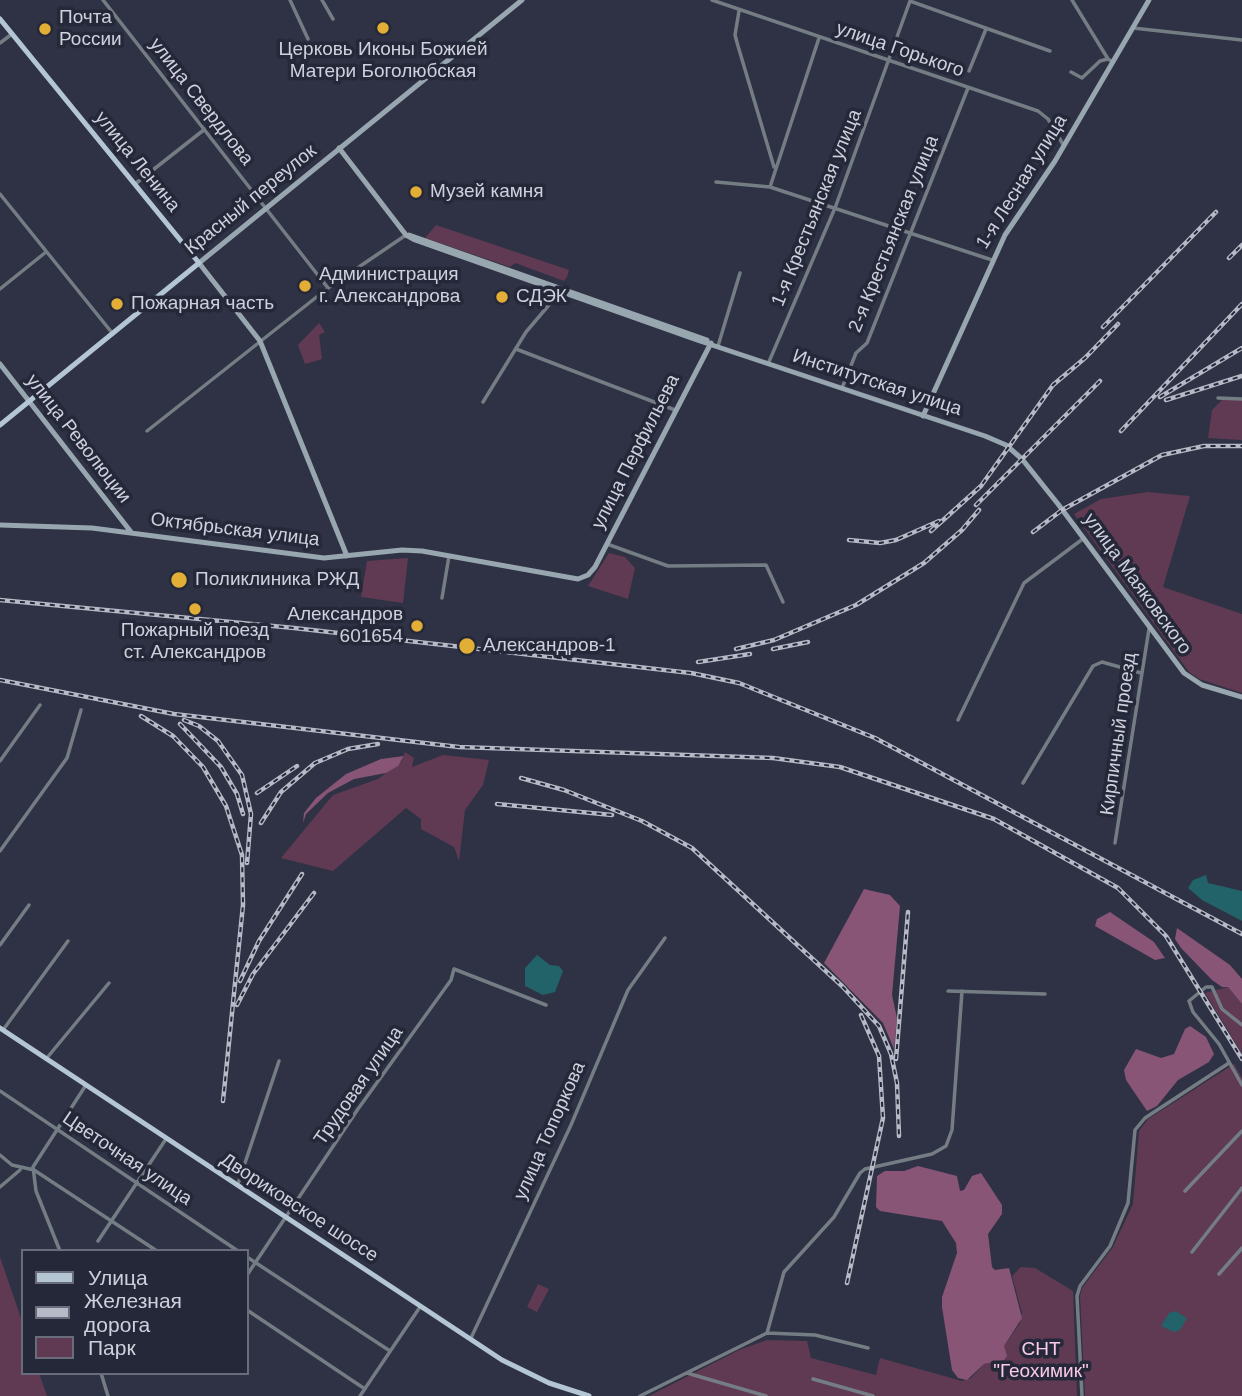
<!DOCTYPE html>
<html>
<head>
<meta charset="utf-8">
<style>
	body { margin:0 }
	#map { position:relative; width:1242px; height:1396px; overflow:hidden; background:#2e3244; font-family:Helvetica,sans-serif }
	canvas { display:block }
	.legend { position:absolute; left:21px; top:1249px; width:228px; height:126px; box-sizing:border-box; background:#242839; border:2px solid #686c7b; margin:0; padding:9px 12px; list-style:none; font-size:21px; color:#ced1dd }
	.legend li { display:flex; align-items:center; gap:14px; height:35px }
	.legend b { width:35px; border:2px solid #686c7b }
</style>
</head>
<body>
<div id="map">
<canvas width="1242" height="1396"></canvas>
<ul class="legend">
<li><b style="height:9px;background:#b4c6d3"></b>Улица</li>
<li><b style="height:9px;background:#b6b9c6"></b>Железная дорога</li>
<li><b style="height:19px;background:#603a53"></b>Парк</li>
</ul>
</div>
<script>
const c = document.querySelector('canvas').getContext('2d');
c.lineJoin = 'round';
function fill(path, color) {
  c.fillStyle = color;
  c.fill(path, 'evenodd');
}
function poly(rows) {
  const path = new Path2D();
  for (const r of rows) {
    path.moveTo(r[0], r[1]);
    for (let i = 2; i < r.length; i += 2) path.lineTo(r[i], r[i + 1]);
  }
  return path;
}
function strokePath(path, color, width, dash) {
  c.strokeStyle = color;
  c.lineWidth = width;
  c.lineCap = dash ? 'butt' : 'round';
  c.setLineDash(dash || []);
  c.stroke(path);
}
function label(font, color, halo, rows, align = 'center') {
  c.font = font + ' Helvetica,sans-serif';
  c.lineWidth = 7;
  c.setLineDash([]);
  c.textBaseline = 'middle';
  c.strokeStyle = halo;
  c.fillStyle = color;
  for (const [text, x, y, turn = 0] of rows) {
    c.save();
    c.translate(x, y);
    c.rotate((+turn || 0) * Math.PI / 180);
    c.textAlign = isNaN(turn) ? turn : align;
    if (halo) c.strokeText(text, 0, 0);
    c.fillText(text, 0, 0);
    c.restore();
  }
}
const green = poly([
	[436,225,569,270,567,277,564,281,515,263,510,267,425,238],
	[319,323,325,332,319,335,322,359,305,364,298,345],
	[1223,399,1242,400,1242,440,1208,438,1212,410],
	[1148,492,1190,496,1163,587,1242,614,1242,693,1199,679,1189,672,1074,514,1101,499],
	[609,553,625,557,635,568,628,599,588,586],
	[408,558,403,603,361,597,367,561],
	[405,752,414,758,412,767,443,755,489,760,483,785,465,810,459,861,454,847,421,829,421,819,406,808,333,871,281,858,333,795,378,779,402,761],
	[1228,987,1242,1004,1242,1054,1205,993],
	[1234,1064,1242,1078,1242,1396,1085,1396,1080,1296,1082,1288,1113,1247,1133,1204,1139,1131,1148,1119],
	[0,1257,23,1324,23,1373,39,1373,47,1396,0,1396],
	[1021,1267,1035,1268,1073,1291,1077,1396,649,1396,739,1350,767,1340,807,1341,811,1358,876,1375,880,1358,962,1381,971,1378,984,1364,1003,1360,1004,1346,1020,1323,1022,1313,1012,1276],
	[538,1284,549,1289,537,1312,527,1307]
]);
const forest = poly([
	[404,756,398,766,386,773,354,779,328,793,306,814,303,823,304,813,316,798,346,774,381,759],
	[864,889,890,895,900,906,892,995,897,1018,894,1049,883,1023,824,963],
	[1110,912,1154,942,1165,958,1155,960,1095,926,1097,919],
	[1177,928,1230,965,1242,979,1242,1004,1228,987,1222,987,1212,980,1181,948,1175,939],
	[1190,1026,1206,1037,1214,1054,1209,1062,1178,1080,1157,1106,1147,1111,1126,1080,1124,1070,1136,1049,1161,1058,1174,1054,1185,1029],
	[918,1166,957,1176,960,1191,964,1190,972,1176,981,1173,1002,1205,1002,1214,988,1234,992,1267,995,1270,1009,1268,1022,1318,1004,1346,1007,1356,1004,1360,984,1364,967,1380,958,1378,952,1370,942,1307,942,1297,957,1253,956,1243,942,1221,880,1211,876,1207,877,1176,885,1171,904,1171]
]);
const water = poly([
	[1206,875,1208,883,1242,891,1242,921,1202,900,1188,888,1193,880],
	[537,955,550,965,559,966,563,971,555,992,543,995,525,986,525,968],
	[1175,1311,1187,1318,1180,1330,1174,1332,1161,1326,1169,1313]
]);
const street = poly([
	[103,0,328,288],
	[290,0,308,39],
	[322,0,333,19],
	[712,0,1038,111,1048,119,1064,146],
	[1072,0,1108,59],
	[739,11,735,35,738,46,774,167],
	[1133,28,1242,40],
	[0,43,12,34],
	[969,71,986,29],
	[1071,72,1082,78,1100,61,1108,59,1113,62],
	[716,182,770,187,992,260],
	[135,184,205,129],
	[770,187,819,38],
	[0,194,113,334],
	[0,289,46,252],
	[718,346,740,273],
	[516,349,675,410],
	[768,364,835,208,910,1,1050,51],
	[842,388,856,353,867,343,968,88],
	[1218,398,1242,399],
	[483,402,526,332,560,292],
	[147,431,328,288,406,235],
	[607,544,668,566,766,565,783,602],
	[442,598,449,556],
	[958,720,1024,583,1084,538],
	[0,761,40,705],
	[1023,783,1093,666,1102,662,1141,673],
	[1115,843,1149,629],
	[0,851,67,758,81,710],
	[0,945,29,905],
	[948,991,1045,994],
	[1242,1025,1222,1009,1212,987,1206,987,1189,1001,1193,1012,1219,1044,1242,1085],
	[3,1030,68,941],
	[46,1059,109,983],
	[0,1091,238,1251],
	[0,1155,12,1165,34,1170,157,1251],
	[238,1184,279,1061],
	[0,1187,20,1170],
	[1185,1191,1242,1131],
	[98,1241,166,1139],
	[60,1251,36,1191,33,1167,86,1085],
	[1192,1252,1242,1188],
	[247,1257,390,1351],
	[1219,1274,1242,1248],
	[247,1275,358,1109,451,980,454,969,546,1005],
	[247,1310,365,1389],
	[767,1333,815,1335,868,1348],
	[471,1338,571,1125,628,990,665,938],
	[101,1373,108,1396],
	[687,1373,766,1396],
	[813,1379,873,1396],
	[360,1396,420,1307],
	[640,1396,767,1333,784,1272,834,1217,860,1173,865,1169,932,1154,946,1146,952,1130,962,991],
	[1082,1396,1077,1296,1080,1286,1110,1246,1128,1203,1135,1130,1145,1118,1229,1063]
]);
const secondary = poly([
	[339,148,406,235,415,240,697,340,985,436,1006,445,1022,459,1058,504,1184,673,1202,685,1242,697],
	[409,235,707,340],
	[0,364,131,532],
	[923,416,1005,235,1055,161,1149,0],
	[0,525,92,528,324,558,402,550,422,551,578,579,588,575,595,567,711,343],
	[347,556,260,341,199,263,522,0]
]);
const primary = poly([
	[0,19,199,263,0,425],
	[0,1028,502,1360,549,1383,589,1396]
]);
const rail = poly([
	[1229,258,1242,245],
	[1103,327,1216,212],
	[1160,397,1242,348],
	[1166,400,1242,376],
	[1121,431,1242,304],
	[976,505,1100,381],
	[931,531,981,486,1053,385,1085,358,1118,324],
	[1033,532,1062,510,1162,455,1204,446,1242,446],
	[849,540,880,543,896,540,939,521],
	[0,600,294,628,691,673,739,683,875,738,1242,934],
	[736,649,774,640,856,605,924,563,962,530,979,510],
	[773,649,808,642],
	[698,662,750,654],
	[0,680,174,714,459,747,773,758,840,767,994,819,1118,888,1166,936,1242,1059],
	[141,716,173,736,203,767,226,806,242,855,243,905,223,1101],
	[184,720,199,726,218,741,242,775,251,814,247,863],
	[180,724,221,767,237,794,243,814],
	[521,778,564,790,642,821,692,848,842,986,879,1026,891,1054,897,1083,899,1136],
	[257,793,297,766],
	[497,804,612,815],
	[261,823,281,792,315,763,348,749,378,744],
	[240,981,259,941,302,874],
	[237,1005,253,974,314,893],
	[896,1059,908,912],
	[847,1283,883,1118,879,1056,861,1015]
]);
const markers = [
	[383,28,7,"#e3ae35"],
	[45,29,7,"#e3ae35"],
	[416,192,7,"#e3ae35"],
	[305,286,7,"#e3ae35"],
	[502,297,7,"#e3ae35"],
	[117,304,7,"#e3ae35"],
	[179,580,9,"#e3ae35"],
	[195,609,7,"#e3ae35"],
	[417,626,7,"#e3ae35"],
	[467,646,9,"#e3ae35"]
];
const poiNames = [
	["Почта",59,18],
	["России",59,40],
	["Церковь Иконы Божией",383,50,"center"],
	["Матери Боголюбская",383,72,"center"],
	["Музей камня",430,192],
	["Администрация",319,275],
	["г. Александрова",319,297],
	["СДЭК",516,297],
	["Пожарная часть",131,304],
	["Поликлиника РЖД",195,580],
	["Александров",403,615,"right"],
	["601654",403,637,"right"],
	["Пожарный поезд",195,631,"center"],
	["ст. Александров",195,653,"center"],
	["Александров-1",483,646]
];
const streetNames = [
	["улица Горького",900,50,19],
	["улица Свердлова",201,102,52],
	["улица Ленина",137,162,51],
	["1-я Лесная улица",1022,182,-58],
	["Красный переулок",251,200,-39],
	["1-я Крестьянская улица",817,208,-68],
	["2-я Крестьянская улица",894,234,-68],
	["Институтская улица",877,383,18],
	["улица Революции",78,439,52],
	["улица Перфильева",636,452,-63],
	["Октябрьская улица",235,530,7],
	["улица Маяковского",1137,584,54],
	["Кирпичный проезд",1119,734,-82],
	["Трудовая улица",359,1086,-55],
	["улица Топоркова",550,1131,-66],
	["Цветочная улица",127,1159,34],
	["Двориковское шоссе",299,1208,33]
];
const parkNames = [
	["СНТ",1041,1350],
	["\"Геохимик\"",1041,1372]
];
fill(green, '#603a53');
fill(forest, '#885576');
fill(water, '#226369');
strokePath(street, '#747d83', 3.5);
strokePath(secondary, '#98a6b0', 5);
strokePath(primary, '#b4c6d3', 5);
strokePath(rail, '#b6b9c6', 4.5);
strokePath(rail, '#242839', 2, [5]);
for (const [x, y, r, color] of markers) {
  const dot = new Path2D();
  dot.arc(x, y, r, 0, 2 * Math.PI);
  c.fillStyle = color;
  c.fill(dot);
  strokePath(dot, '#242839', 2.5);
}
label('19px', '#ced1dd', '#242839', poiNames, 'left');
label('19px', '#ced1dd', '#242839', streetNames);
label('19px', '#fac9e7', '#242839', parkNames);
</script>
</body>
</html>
